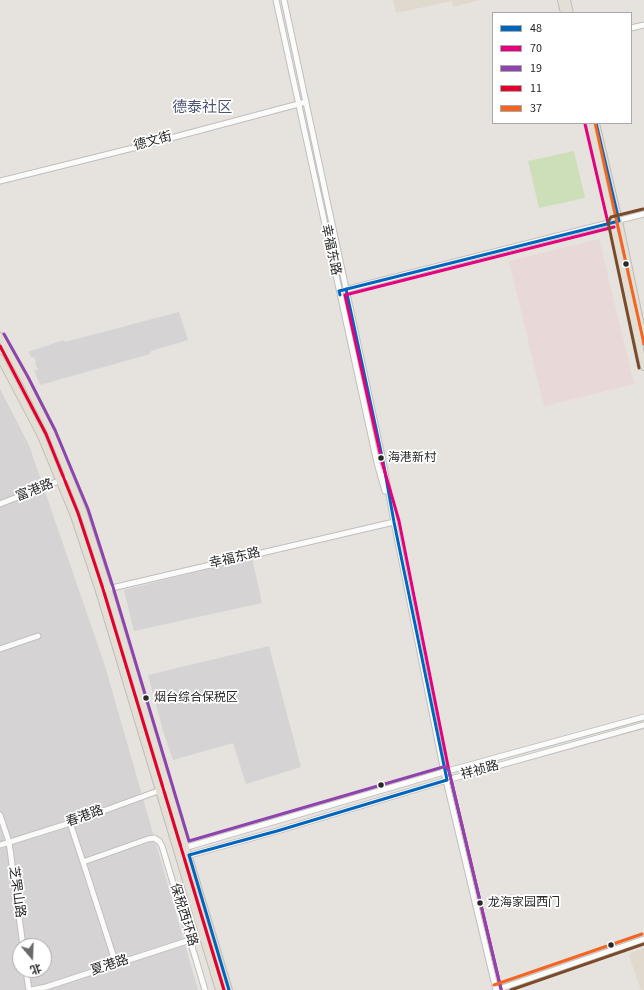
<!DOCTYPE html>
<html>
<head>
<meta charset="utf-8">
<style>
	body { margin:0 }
	#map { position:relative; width:644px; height:990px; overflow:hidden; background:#e6e2de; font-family:"Source Sans 3","Noto Sans SC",sans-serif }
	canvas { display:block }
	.legend { position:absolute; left:492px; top:12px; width:140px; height:112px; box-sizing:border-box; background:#fff; border:1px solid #a9a9a9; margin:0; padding:5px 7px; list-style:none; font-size:12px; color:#282828 }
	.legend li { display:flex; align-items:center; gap:8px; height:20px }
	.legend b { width:20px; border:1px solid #a9a9a9 }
	.north { position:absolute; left:12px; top:938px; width:40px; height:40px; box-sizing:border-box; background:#fff; border:1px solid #a9a9a9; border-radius:50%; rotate:161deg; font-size:11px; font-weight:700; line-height:16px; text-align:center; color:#282828 }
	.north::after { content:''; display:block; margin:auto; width:14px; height:18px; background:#6a6968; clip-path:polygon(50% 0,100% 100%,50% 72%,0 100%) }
</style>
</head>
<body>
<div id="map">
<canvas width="644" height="990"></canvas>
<ul class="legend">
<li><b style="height:5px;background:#0065bd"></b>48</li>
<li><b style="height:5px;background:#e5007d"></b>70</li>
<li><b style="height:5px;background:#8e44ad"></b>19</li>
<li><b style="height:5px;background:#e4002b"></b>11</li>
<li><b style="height:5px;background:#f26522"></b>37</li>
</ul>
<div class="north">北</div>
</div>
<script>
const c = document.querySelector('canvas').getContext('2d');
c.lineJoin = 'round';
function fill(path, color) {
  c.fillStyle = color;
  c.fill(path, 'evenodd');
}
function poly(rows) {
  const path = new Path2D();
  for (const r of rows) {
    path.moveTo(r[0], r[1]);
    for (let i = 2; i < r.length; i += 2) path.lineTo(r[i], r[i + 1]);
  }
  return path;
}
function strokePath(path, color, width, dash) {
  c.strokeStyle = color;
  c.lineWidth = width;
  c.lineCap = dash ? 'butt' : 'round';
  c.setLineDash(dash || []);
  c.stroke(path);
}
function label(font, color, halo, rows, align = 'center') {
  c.font = font + ' "Source Sans 3","Noto Sans SC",sans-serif';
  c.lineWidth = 3.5;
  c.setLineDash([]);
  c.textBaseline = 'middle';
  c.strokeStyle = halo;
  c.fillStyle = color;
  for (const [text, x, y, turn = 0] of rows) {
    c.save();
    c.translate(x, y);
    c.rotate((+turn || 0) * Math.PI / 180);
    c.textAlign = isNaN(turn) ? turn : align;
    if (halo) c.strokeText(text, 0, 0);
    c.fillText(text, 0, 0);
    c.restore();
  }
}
const industrial = poly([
	[179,312,188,340,151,351,150,354,40,385,34,371,38,369,35,363,36,362,34,357,32,358,28,352,64,340,65,342],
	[0,389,29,445,105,666,198,990,0,990],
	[20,946,44,946,44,970,20,970],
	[252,558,262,603,134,631,124,590],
	[269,646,301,767,246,784,233,743,173,760,163,731,148,675]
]);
const education = poly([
	[393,0,480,0,453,7,452,1,396,13],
	[644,948,644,990,641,990,629,956,632,952]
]);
const medical = poly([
	[599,239,634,384,544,406,509,261]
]);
const green = poly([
	[574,151,585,198,539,208,528,161]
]);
const minor = poly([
	[276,0,377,463,385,491],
	[284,0,383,461,394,522,444,772,496,990],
	[631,28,644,25],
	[0,181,141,146,306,102],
	[344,290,644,214],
	[0,504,69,477],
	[99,591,394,522],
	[0,649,38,636],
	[0,815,9,842,23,946],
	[70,823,83,862,148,839,154,838,159,841,162,846,205,990],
	[0,845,70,823,169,787],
	[177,850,444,772,644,717],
	[179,858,277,831,447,780,644,725],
	[83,862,116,964],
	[26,970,29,990],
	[31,990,46,987,190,940],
	[496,990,644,939]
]);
const major = poly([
	[561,0,564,13],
	[567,0,570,13],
	[590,123,644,367],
	[596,123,619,221,644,340],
	[0,336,24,379,51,432,83,511,108,588,229,990],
	[0,358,41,436,74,516,99,591,219,990]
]);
const bus1 = poly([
	[340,295,339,291,619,221,596,123],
	[229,990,189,855,277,831,447,780,394,522,383,461,346,289]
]);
const bus2 = poly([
	[585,124,608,223],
	[501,989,449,771,399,521,382,462,345,295,614,227]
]);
const bus3 = poly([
	[4,334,28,377,55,430,88,509,113,587,189,841,443,767,446,767,449,771,501,989]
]);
const bus4 = poly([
	[0,346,46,434,78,513,103,589,224,990]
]);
const bus5 = poly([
	[595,123,644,344],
	[494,985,642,934]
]);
const bus6 = poly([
	[639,368,608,222,611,217,643,209],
	[511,990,644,944]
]);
const markers = [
	[626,264,3.5,"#282828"],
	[381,458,3.5,"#282828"],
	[146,698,3.5,"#282828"],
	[381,785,3.5,"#282828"],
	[480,903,3.5,"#282828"],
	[611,945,3.5,"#282828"]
];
const busNames = [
	["海港新村",388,458],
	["烟台综合保税区",154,698],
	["龙海家园西门",488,903]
];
const streetNames = [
	["德文街",153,142,-15],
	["幸福东路",330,250,78],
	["富港路",35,491,-21],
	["幸福东路",235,559,-13],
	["祥祯路",480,771,-15],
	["春港路",85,817,-20],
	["芝罘山路",16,892,82],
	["保税西环路",183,915,73],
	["夏港路",110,966,-18]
];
const quarterNames = [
	["德泰社区",202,109]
];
fill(industrial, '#d6d3d5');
fill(education, '#e0d9cd');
fill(medical, '#e8d8d8');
fill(green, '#ccdfb9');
strokePath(minor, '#c0bfbf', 7);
strokePath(major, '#bfbdbc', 8);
strokePath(minor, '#fbfbfa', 5);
strokePath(major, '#e4dfd4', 6);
strokePath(bus1, '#0065bd', 3);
strokePath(bus2, '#e5007d', 3);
strokePath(bus3, '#8e44ad', 3);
strokePath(bus4, '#e4002b', 3);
strokePath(bus5, '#f26522', 3);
strokePath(bus6, '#7a4b2a', 3);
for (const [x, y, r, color] of markers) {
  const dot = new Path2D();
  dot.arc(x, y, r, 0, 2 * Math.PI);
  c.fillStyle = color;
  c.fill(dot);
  strokePath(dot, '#fff', 1.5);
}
label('12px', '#282828', '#fff', busNames, 'left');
label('13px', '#282828', '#fff', streetNames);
label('15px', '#4c5775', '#fff', quarterNames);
</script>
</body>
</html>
